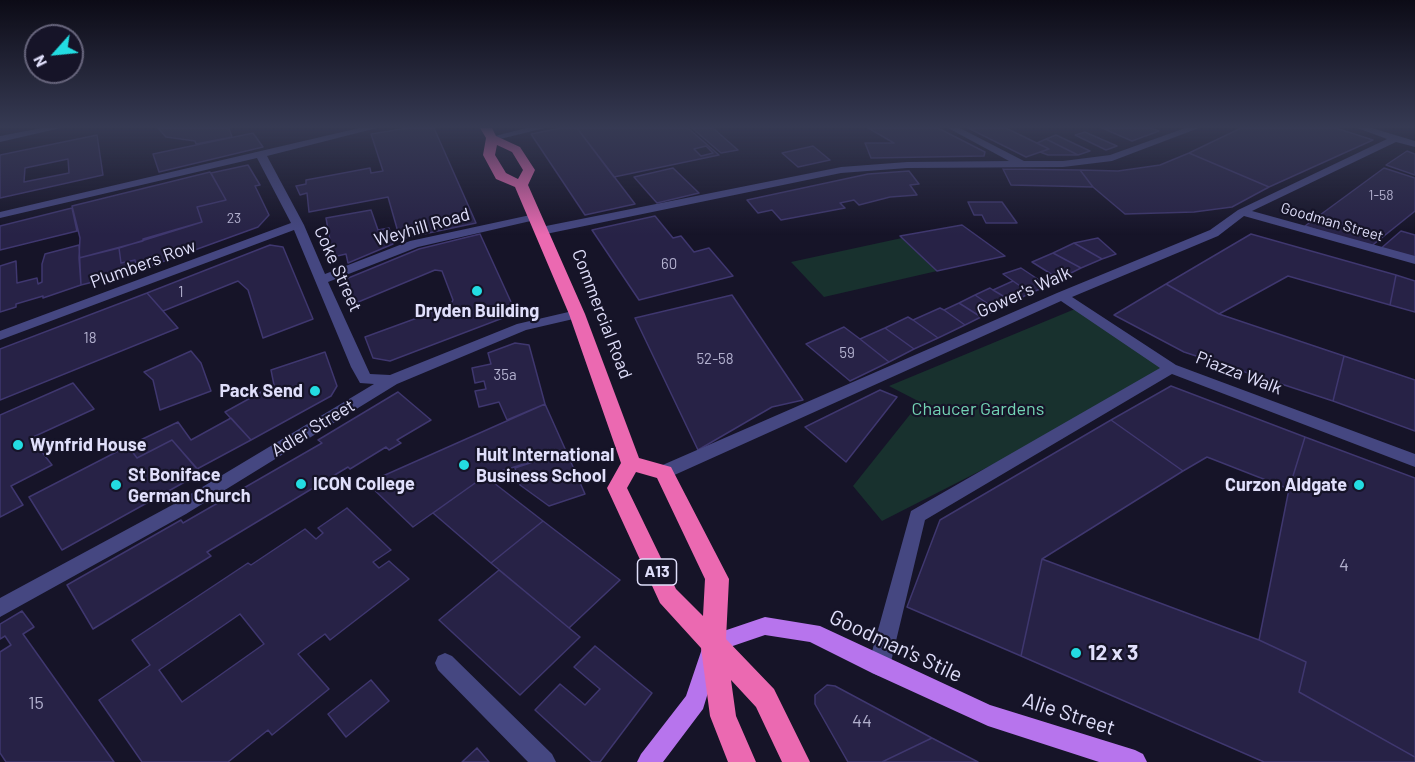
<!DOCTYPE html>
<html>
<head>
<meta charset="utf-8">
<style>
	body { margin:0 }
	#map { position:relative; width:1415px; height:762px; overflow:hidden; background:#161428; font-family:Barlow,sans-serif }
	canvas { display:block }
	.north { position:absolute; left:24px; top:24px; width:60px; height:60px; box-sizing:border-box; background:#161428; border:2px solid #67657c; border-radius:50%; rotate:243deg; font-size:16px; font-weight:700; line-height:24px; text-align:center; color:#e0dffb }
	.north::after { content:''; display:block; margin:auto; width:21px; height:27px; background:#23dce2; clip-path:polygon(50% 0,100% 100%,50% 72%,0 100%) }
</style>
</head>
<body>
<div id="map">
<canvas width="1415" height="762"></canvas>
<div class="north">N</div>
</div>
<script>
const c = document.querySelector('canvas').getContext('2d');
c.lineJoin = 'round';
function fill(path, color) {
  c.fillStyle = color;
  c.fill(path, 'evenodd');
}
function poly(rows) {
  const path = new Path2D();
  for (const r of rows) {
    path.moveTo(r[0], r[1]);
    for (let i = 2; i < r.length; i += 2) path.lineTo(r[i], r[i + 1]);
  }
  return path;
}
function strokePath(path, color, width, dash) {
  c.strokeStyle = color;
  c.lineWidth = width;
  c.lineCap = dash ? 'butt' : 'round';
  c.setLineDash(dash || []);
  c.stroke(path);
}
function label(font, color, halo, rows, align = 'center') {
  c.font = font + ' Barlow,sans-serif';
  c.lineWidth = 4.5;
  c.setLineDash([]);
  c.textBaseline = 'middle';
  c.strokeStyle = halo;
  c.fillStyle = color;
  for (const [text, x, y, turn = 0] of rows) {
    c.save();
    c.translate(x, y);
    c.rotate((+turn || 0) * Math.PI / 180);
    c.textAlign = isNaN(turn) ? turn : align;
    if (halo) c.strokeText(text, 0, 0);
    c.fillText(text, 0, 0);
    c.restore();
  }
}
const green = poly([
	[902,238,937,271,824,297,791,262],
	[1075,309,1172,373,882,521,853,486,920,402,889,386]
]);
const building = poly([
	[158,128,229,128,232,137,196,144,195,141,166,137,158,128],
	[407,128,434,128,476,223,400,239,388,197,309,212,307,193,300,195,296,186,306,184,306,180,370,168,371,173,383,171,371,134,407,128],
	[561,128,577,128,635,204,585,215,531,134,561,128],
	[577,128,688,128,719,155,614,177,577,128],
	[692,128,713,128,738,150,721,153,692,128],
	[868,128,938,128,985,152,984,156,871,158,865,143,894,143,868,128],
	[968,128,1006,128,1049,149,1026,157,968,128],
	[1102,128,1151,128,1159,131,1132,141,1102,128],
	[1241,128,1336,128,1373,140,1269,187,1189,153,1241,128],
	[1085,132,1117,146,1106,150,1075,135,1085,132],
	[253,133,263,147,159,172,153,154,253,133],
	[97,135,103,175,0,198,0,155,97,135],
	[68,159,69,173,24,182,25,168,68,159],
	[1056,135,1090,151,1078,155,1046,139,1056,135],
	[1046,139,1078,155,1048,155,1040,152,1049,149,1037,143,1046,139],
	[706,146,713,153,701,156,694,149,706,146],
	[813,146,830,160,798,167,782,153,813,146],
	[1407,151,1415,154,1415,175,1386,165,1407,151],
	[1189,153,1269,187,1232,207,1194,212,1125,214,1093,187,1080,170,1118,171,1160,165,1189,153],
	[248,165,260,185,255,186,269,215,258,227,137,271,135,260,121,263,119,248,202,222,197,207,226,200,211,173,248,165],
	[673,168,699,193,657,203,634,177,673,168],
	[1384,168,1415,178,1415,211,1369,248,1305,226,1384,168],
	[1003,169,1080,170,1093,187,1011,185,1003,169],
	[909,171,919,184,910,185,917,195,890,197,859,205,854,200,840,203,845,208,781,220,772,210,758,213,747,200,868,174,909,171],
	[210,172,226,200,197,207,202,222,143,239,143,241,79,258,80,238,72,206,210,172],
	[968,202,1002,202,1017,223,986,223,982,215,974,215,968,202],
	[72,208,77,231,0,250,0,226,72,208],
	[371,210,378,230,389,228,393,244,348,263,346,254,333,257,326,218,371,210],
	[655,216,673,238,681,236,694,252,709,248,733,276,639,300,592,230,655,216],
	[962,225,1005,256,937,271,900,236,962,225],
	[1401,231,1415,235,1415,260,1379,250,1401,231],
	[480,234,516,313,390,361,373,358,365,337,450,306,453,300,442,271,435,270,351,305,341,281,419,249,480,234],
	[1251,234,1396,275,1390,305,1288,276,1219,314,1166,284,1251,234],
	[1098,238,1116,254,1102,259,1074,243,1098,238],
	[1074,243,1102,259,1081,268,1053,253,1074,243],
	[79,245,81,285,43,298,43,296,16,304,16,307,0,312,0,266,16,261,17,283,37,278,38,284,42,282,42,264,45,254,79,245],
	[270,245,283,247,313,319,263,338,248,290,238,281,163,311,147,293,270,245],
	[119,248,121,263,135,260,137,271,81,285,79,258,119,248],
	[1053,253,1081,268,1059,279,1032,262,1053,253],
	[1021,268,1048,286,1030,293,1003,274,1021,268],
	[1396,275,1415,281,1415,312,1390,305,1396,275],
	[1013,281,1030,293,1013,302,993,290,1013,281],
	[1166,284,1219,314,1344,356,1333,401,1184,352,1114,315,1166,284],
	[990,288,993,290,1013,302,997,310,975,295,990,288],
	[147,293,178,328,0,400,0,349,147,293],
	[732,295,803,400,772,407,698,450,635,318,732,295],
	[975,295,997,310,981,317,959,303,975,295],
	[959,303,981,317,965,325,944,310,959,303],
	[940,308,944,310,965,325,938,338,913,320,940,308],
	[908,317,913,320,938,338,914,349,885,328,908,317],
	[844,327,860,339,889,362,850,381,806,344,844,327],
	[885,328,914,349,889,362,860,339,885,328],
	[515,343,529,345,545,404,507,420,499,402,479,407,475,391,486,389,484,381,475,383,472,368,491,364,488,353,515,343],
	[191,351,201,363,211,391,160,410,153,380,144,372,191,351],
	[325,352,337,386,331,396,251,440,225,412,274,385,271,370,325,352],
	[1344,356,1415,380,1415,431,1333,401,1344,356],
	[73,383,94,409,31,438,52,465,11,486,23,505,0,517,0,415,73,383],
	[1171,386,1305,437,1289,489,1207,457,1183,471,1111,420,1171,386],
	[880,390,897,397,846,462,805,427,880,390],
	[398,392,431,420,397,440,401,443,389,450,386,447,350,469,348,467,207,552,211,556,93,629,67,585,181,520,183,523,322,443,318,440,398,392],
	[545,404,566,451,485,476,413,527,367,483,545,404],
	[231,418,251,440,197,469,172,440,137,458,128,446,178,422,191,440,231,418],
	[1111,420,1183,471,1042,559,1021,656,907,607,940,520,1111,420],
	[1305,437,1415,478,1415,757,1299,692,1306,662,1259,640,1289,489,1305,437],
	[172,440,201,473,62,550,29,497,128,446,137,458,172,440],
	[566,451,585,494,549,506,520,485,515,468,566,451],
	[485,476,543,521,491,563,433,513,485,476],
	[347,508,391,550,373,562,379,568,389,561,409,579,330,640,325,634,298,654,329,689,272,735,268,730,228,762,142,762,99,700,150,665,132,640,248,563,251,565,305,529,316,539,323,533,318,528,347,508],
	[240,614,264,644,182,702,159,670,240,614],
	[543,521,620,580,569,628,491,563,543,521],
	[1042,559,1259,640,1306,662,1299,692,1415,757,1415,762,1264,762,1021,656,1042,559],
	[499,570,580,637,520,695,439,620,499,570],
	[22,611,34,627,23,634,114,762,6,762,0,753,0,652,11,645,5,636,0,639,0,624,22,611],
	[595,646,652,693,600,762,592,762,535,710,560,684,585,705,600,689,574,667,595,646],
	[371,680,389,701,346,737,328,714,371,680],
	[827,685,835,686,932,738,882,762,848,762,815,704,815,695,827,685],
	[932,738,978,762,882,762,932,738],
	[477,748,489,762,462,762,477,748]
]);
const minor = poly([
	[41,128,61,128,0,142,0,136,41,128],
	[359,128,377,128,267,156,304,225,325,274,410,241,535,214,541,217,535,220,418,247,328,282,370,374,390,375,517,324,577,310,584,314,582,317,526,330,397,384,186,514,0,617,0,598,174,504,374,384,360,383,351,367,294,230,0,340,0,331,291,223,257,158,0,218,0,212,359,128],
	[526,128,545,128,492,141,487,138,526,128],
	[948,128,960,128,1024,161,1063,161,1110,155,1185,128,1199,128,1112,161,1063,167,907,168,841,173,541,235,535,231,541,227,841,167,907,162,1009,161,948,128],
	[1357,128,1372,128,1415,141,1415,147,1396,142,1252,211,1415,256,1415,264,1244,216,1218,236,1072,297,1176,365,1415,454,1415,467,1172,374,925,520,890,666,886,673,879,676,872,673,868,666,911,511,1160,368,1061,301,670,477,658,477,656,472,658,467,1057,293,1210,230,1238,210,1387,139,1357,128],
	[445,653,452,656,552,754,556,762,528,762,438,670,435,663,438,656,445,653]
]);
const major = poly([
	[765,617,820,626,990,705,1135,750,1143,754,1147,762,1099,762,988,726,872,673,810,642,765,635,721,650,703,709,663,762,637,762,641,754,686,696,706,637,765,617]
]);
const highway = poly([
	[480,128,492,128,496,136,520,147,535,170,528,185,585,314,639,458,671,467,729,579,726,639,774,689,810,762,782,762,756,707,731,680,736,716,756,762,728,762,710,716,701,648,660,603,607,488,621,463,569,314,515,187,496,179,483,155,486,138,480,128],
	[497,145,512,152,523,170,518,179,506,173,495,155,497,145],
	[636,472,657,478,705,579,703,616,676,589,627,488,636,472]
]);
const markers = [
	[477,291,6,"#23dce2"],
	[315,391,6,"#23dce2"],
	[18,445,6,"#23dce2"],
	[464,465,6,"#23dce2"],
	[301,484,6,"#23dce2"],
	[116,485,6,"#23dce2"],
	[1359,485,6,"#23dce2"],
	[1076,653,6,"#23dce2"]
];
const farNumbernames = [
	["1-58",1381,195],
	["23",234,218]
];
const farStreetnames = [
	["Goodman Street",1332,222,16]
];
const numberNames = [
	["60",669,264],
	["1",181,292],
	["18",90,338],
	["59",847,353],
	["52-58",715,359],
	["35a",505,375]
];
const shields = [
	[657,572,39]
];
const shieldNames = [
	["A13",657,572]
];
const streetNames = [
	["Weyhill Road",422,227,-16],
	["Plumbers Row",143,264,-20],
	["Coke Street",338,269,66],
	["Gower's Walk",1024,292,-24],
	["Commercial Road",602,314,69],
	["Piazza Walk",1239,373,21],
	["Adler Street",313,428,-31]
];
const poiNames = [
	["Dryden Building",477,311,"center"],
	["Pack Send",303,391,"right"],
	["Wynfrid House",30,445],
	["Hult International",476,455],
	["Business School",476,476],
	["St Boniface",128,475],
	["German Church",128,496],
	["ICON College",313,484],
	["Curzon Aldgate",1347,485,"right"]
];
const parkNames = [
	["Chaucer Gardens",978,409]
];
const nearNumbernames = [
	["4",1344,565],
	["15",36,703],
	["44",862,721]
];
const nearStreetnames = [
	["Goodman's Stile",896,646,25],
	["Alie Street",1069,714,18]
];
const nearPoinames = [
	["12 x 3",1088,653]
];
fill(green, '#18312e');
fill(building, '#272246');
strokePath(building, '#3f376f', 1.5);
fill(minor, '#454781');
fill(major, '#b774ed');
fill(highway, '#eb69b1');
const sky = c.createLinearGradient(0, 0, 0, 235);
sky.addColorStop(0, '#0c0b16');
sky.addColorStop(0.54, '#363a53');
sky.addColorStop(1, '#363a5300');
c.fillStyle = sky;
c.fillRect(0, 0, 1415, 235);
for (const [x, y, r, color] of markers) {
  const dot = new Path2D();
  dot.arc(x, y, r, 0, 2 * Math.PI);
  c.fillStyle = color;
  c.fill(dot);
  strokePath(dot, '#161428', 2);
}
label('14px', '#b2b0ce', null, farNumbernames);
label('15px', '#e0dffb', '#161428', farStreetnames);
label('15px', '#b2b0ce', null, numberNames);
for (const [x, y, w] of shields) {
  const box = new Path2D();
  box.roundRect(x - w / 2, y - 13, w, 26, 4.5);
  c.fillStyle = '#161428';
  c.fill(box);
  strokePath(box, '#e0dffb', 1.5);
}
label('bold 16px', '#e0dffb', null, shieldNames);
label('18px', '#e0dffb', '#161428', streetNames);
label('bold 18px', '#e0dffb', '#161428', poiNames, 'left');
label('18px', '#73d3b4', '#161428', parkNames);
label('18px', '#b2b0ce', null, nearNumbernames);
label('21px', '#e0dffb', '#161428', nearStreetnames);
label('bold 21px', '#e0dffb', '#161428', nearPoinames, 'left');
</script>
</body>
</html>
